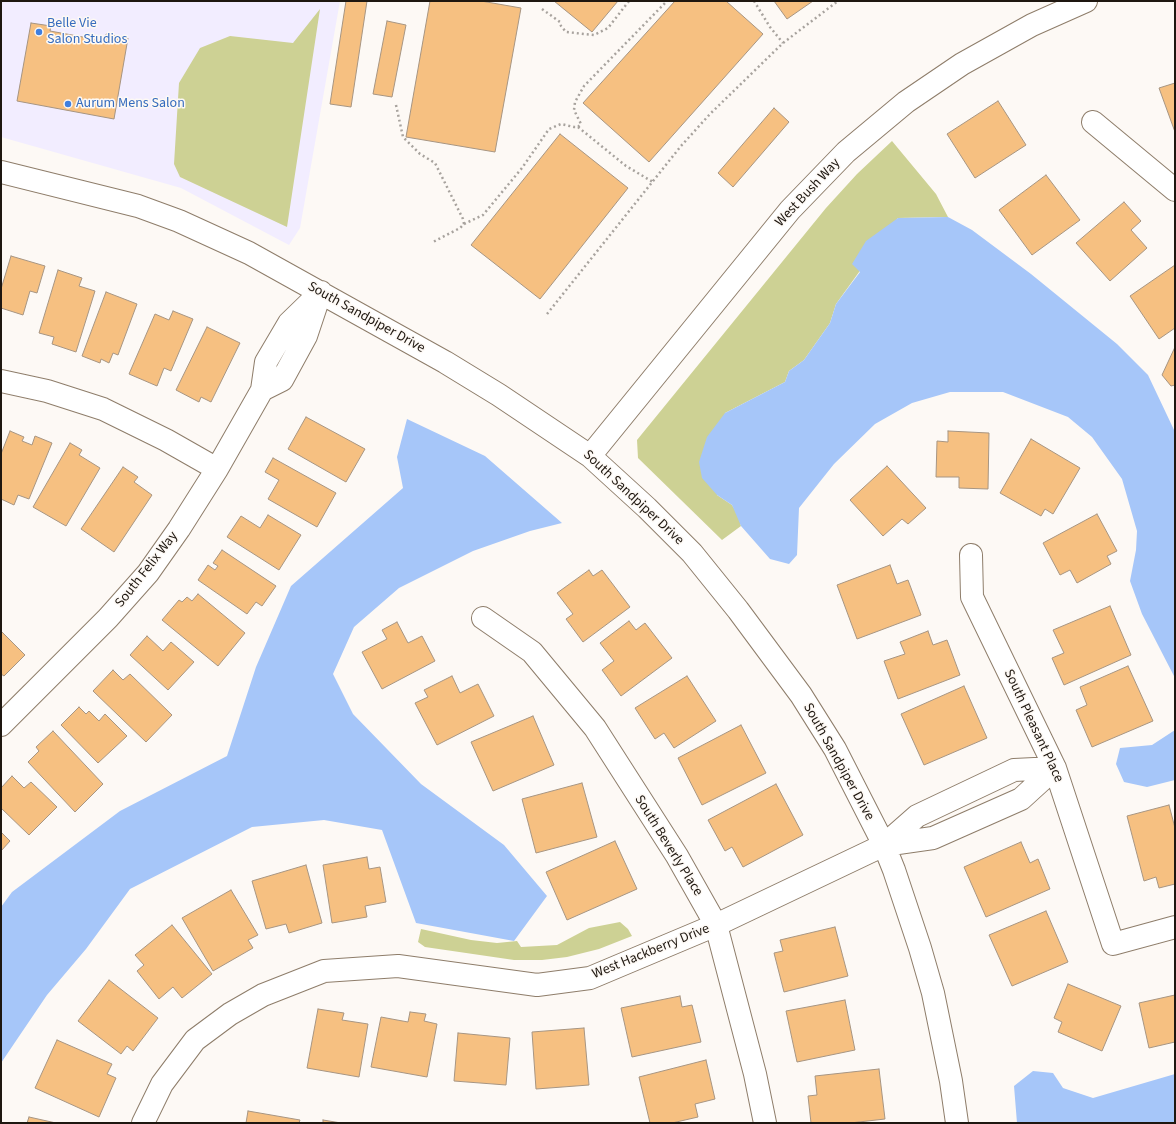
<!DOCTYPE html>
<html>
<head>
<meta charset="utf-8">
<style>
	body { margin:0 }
	#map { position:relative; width:1176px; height:1124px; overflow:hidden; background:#fdf9f5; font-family:"Source Sans 3",sans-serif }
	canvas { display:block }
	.frame { position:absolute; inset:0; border:2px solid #1e1710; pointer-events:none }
</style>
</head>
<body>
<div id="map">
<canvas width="1176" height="1124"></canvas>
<div class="frame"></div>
</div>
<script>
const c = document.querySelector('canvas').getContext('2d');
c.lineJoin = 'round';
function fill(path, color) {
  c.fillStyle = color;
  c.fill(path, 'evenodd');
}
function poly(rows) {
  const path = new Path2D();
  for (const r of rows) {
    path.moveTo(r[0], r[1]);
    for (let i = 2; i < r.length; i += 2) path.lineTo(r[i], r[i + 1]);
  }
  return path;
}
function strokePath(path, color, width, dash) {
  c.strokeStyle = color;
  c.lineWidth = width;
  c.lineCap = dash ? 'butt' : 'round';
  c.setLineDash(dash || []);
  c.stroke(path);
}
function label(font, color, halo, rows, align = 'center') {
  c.font = font + ' "Source Sans 3",sans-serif';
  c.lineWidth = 3;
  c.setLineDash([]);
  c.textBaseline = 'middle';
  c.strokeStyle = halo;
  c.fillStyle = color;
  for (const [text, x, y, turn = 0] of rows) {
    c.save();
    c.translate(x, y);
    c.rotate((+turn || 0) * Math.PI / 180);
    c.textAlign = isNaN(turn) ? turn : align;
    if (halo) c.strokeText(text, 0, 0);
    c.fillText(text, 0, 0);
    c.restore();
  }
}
const commercial = poly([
	[1,1,340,1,300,228,289,245,181,188,1,137]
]);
const green = poly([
	[320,9,287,227,180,177,174,164,179,83,200,48,230,36,293,43],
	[892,141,936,194,948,217,898,218,836,304,830,323,804,360,789,371,785,382,725,413,717,495,732,505,738,515,741,526,722,540,638,458,637,440,826,208,857,174],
	[620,922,628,929,632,936,599,949,567,957,542,960,514,960,425,947,418,942,421,929,471,940,497,943,517,941,521,947,557,945,589,928]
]);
const water = poly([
	[948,217,972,230,1031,274,1117,344,1148,375,1175,432,1175,678,1142,614,1130,581,1136,550,1137,531,1122,479,1092,437,1068,417,1003,392,950,392,912,403,875,424,834,464,799,508,797,555,789,564,770,559,741,526,732,505,717,495,702,478,699,462,707,437,725,413,785,382,789,371,804,360,830,323,836,304,860,272,852,264,866,241,898,218],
	[407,419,485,456,562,523,530,531,473,551,399,588,354,627,333,674,353,714,421,784,504,845,547,896,514,941,416,923,382,830,324,820,252,827,130,889,86,949,47,995,1,1063,1,907,12,892,120,811,227,756,256,667,291,586,403,488,397,457],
	[1175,730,1175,780,1147,787,1124,782,1116,764,1120,748,1152,745],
	[1033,1071,1053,1073,1063,1088,1093,1098,1175,1074,1175,1123,1017,1123,1014,1086]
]);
const building = poly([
	[346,1,367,1,351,107,330,104,346,1],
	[430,1,481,1,521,8,495,152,406,137,430,1],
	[554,1,618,1,592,32,554,1],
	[675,1,726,1,763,34,649,162,583,103,675,1],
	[774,1,813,1,787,19,774,1],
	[387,21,406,25,392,97,373,94,387,21],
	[31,23,51,26,50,31,105,41,106,34,128,38,114,119,17,101,31,23],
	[1175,83,1175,132,1159,88,1175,83],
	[998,101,1026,145,975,178,947,134,998,101],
	[774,108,789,122,733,187,718,173,774,108],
	[560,134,628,188,540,299,471,245,560,134],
	[1046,175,1080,220,1032,255,999,210,1046,175],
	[1124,202,1141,221,1131,230,1147,248,1110,281,1076,243,1124,202],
	[11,256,45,266,37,293,30,291,23,315,1,308,1,289,11,256],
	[1175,265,1175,328,1159,339,1130,296,1175,265],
	[58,270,82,278,79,286,95,291,76,352,52,344,54,337,39,333,58,270],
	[106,292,137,304,118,355,113,353,109,363,101,359,100,363,82,356,106,292],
	[173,311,193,319,171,371,164,368,157,386,129,374,155,314,169,320,173,311],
	[207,327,240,343,211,402,201,397,199,402,176,390,207,327],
	[1175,347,1175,385,1171,386,1162,375,1175,347],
	[306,417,365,449,346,482,288,449,306,417],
	[10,431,24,437,22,441,32,445,35,436,52,443,29,499,18,495,14,505,1,499,1,454,10,431],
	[948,431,989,433,988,489,959,488,959,477,936,477,937,441,948,442,948,431],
	[1031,439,1080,468,1053,514,1045,509,1041,516,1000,493,1031,439],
	[70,443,82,450,79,455,100,468,66,526,33,507,70,443],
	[273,458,336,493,317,527,268,499,279,480,265,472,273,458],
	[887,466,926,508,908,524,902,519,883,536,850,500,887,466],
	[123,467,138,477,134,482,152,495,114,552,81,529,123,467],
	[1097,514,1117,551,1107,556,1111,564,1077,583,1070,570,1060,575,1043,543,1097,514],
	[268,515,301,535,279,570,227,537,241,516,260,528,268,515],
	[222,550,276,586,262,606,256,602,247,614,198,580,208,565,215,570,218,566,213,563,222,550],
	[890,565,897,584,908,580,921,615,857,639,837,585,890,565],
	[589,570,593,576,602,570,630,607,583,642,566,619,573,614,557,593,589,570],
	[198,594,245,633,218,666,162,620,179,600,182,602,187,597,192,601,198,594],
	[1110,606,1131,655,1064,685,1052,658,1064,653,1053,630,1110,606],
	[629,621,636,630,645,623,672,658,621,696,602,670,614,661,600,643,629,621],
	[397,622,408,643,422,636,435,661,382,689,362,652,387,639,382,630,397,622],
	[1,631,25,655,4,676,1,674,1,631],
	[928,631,933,645,947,640,960,675,898,699,884,661,905,654,900,642,928,631],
	[147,636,163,651,171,642,194,662,168,690,130,655,147,636],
	[1128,666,1153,721,1092,747,1076,710,1087,705,1080,687,1128,666],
	[113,670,123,680,130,674,172,715,146,742,93,691,113,670],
	[452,676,460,693,478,684,494,716,437,745,415,703,428,697,424,690,452,676],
	[687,676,716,721,674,748,664,733,655,739,635,708,687,676],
	[964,686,987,738,924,765,901,714,964,686],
	[79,707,86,714,89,711,99,721,105,714,127,736,98,763,61,725,79,707],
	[533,716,554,765,493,791,471,742,533,716],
	[741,725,766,773,702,805,678,758,741,725],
	[53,731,103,784,75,812,28,762,39,751,36,747,53,731],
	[12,776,24,788,31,782,57,807,29,835,1,808,1,788,12,776],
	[582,783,597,837,536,853,522,799,582,783],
	[776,784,803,835,743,867,732,847,725,851,708,820,776,784],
	[1169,805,1175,828,1175,884,1159,888,1156,877,1144,881,1127,816,1169,805],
	[1,832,10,841,1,851,1,832],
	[615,841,637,889,567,920,546,872,615,841],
	[1021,842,1030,863,1038,859,1050,889,986,917,964,867,1021,842],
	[367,857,369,869,380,867,386,902,365,906,367,917,332,923,323,865,367,857],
	[306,865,322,923,289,933,286,924,266,929,252,881,306,865],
	[231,890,258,935,248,940,253,948,213,971,182,918,231,890],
	[1046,911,1068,962,1012,986,989,935,1046,911],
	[172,925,212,974,182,998,173,987,159,999,137,971,144,965,135,955,172,925],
	[835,927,848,976,784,992,774,953,783,951,780,940,835,927],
	[109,980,158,1018,133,1051,127,1046,121,1054,78,1021,109,980],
	[1068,984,1121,1006,1102,1051,1058,1032,1062,1022,1054,1018,1068,984],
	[1175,995,1175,1042,1149,1048,1139,1003,1175,995],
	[680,996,682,1007,692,1005,701,1042,632,1057,621,1008,680,996],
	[845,1000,855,1050,797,1062,786,1011,845,1000],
	[318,1009,344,1013,342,1020,368,1024,359,1077,307,1068,318,1009],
	[410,1012,426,1014,424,1021,437,1024,427,1077,371,1067,381,1017,408,1022,410,1012],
	[584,1028,589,1085,536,1089,532,1032,584,1028],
	[458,1033,510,1038,506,1085,454,1081,458,1033],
	[57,1040,112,1064,107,1074,116,1078,99,1117,35,1088,57,1040],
	[706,1060,715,1099,695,1104,698,1117,672,1123,650,1123,639,1077,706,1060],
	[879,1069,885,1119,850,1123,811,1123,808,1096,817,1095,815,1076,879,1069],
	[248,1111,300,1120,299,1123,246,1123,248,1111],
	[29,1117,56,1123,27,1123,29,1117],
	[323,1120,341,1123,323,1123,323,1120]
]);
const path = poly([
	[754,1,770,27,783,43],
	[542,9,560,22,561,26,566,32,594,35,608,28,629,1],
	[396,105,403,137,420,154,435,163,463,219,464,224,460,228,433,242],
	[578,127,626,166,653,182],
	[464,224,483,215,522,168,549,129,561,124,574,127,578,127,581,124,574,110,575,102,584,86,667,1],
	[547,314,681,146,710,114,783,43,838,1]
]);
const minor = poly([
	[1093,122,1175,190],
	[1,172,138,206,179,221,249,253,445,362,499,395,590,456,647,508,692,553,738,610,801,695,835,749,884,845,894,870,920,948,933,993,951,1081,957,1123],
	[1,381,47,391,103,409,166,440,217,469],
	[262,390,282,380,306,336,320,294],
	[590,456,790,210,846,152,906,102,962,64,1032,25,1086,1],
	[971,555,972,597,1055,768,1113,944,1175,927],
	[483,618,532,652,595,728,677,856,716,925,755,1074,765,1123],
	[1,725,108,618,148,573,179,529,217,469,262,390,266,362,289,323,321,292],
	[884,845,917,816,1014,770,1055,768],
	[143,1123,162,1084,195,1040,230,1014,263,995,324,971,398,966,537,985,590,978,716,925,884,845,933,838,1021,799,1055,768]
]);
const markers = [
	[39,32,4,"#3f7fe0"],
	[68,104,4,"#3f7fe0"]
];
const shopNames = [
	["Belle Vie",47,24],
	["Salon Studios",47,40],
	["Aurum Mens Salon",76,104]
];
const streetNames = [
	["West Bush Way",808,193,-47],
	["South Sandpiper Drive",366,318,29],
	["South Sandpiper Drive",633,498,43],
	["South Felix Way",147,570,-52],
	["South Pleasant Place",1033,726,65],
	["South Sandpiper Drive",838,762,61],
	["South Beverly Place",668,846,58],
	["West Hackberry Drive",651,952,-22]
];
fill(commercial, '#f2edff');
fill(green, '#cdd194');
fill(water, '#a6c6f9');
fill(building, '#f6c081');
strokePath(building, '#a79582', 1);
strokePath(minor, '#8e7d6a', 24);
strokePath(path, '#a8a39e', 2.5, [2, 3]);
strokePath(minor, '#fff', 22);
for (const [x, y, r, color] of markers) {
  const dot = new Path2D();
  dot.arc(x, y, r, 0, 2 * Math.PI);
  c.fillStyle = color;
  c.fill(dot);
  strokePath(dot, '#fdf9f5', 1.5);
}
label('14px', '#366cbe', '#fdf9f5', shopNames, 'left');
label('14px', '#1e1710', '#fdf9f5', streetNames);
</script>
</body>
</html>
